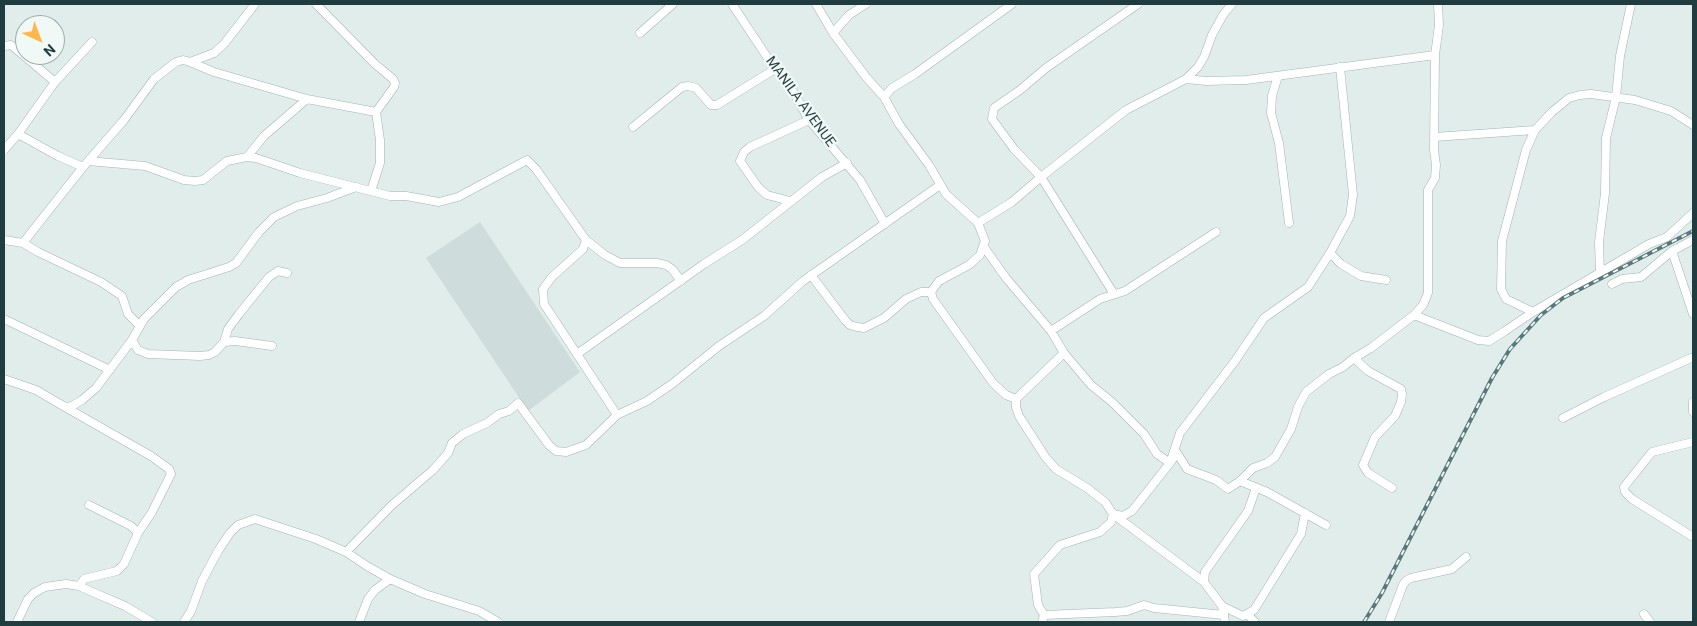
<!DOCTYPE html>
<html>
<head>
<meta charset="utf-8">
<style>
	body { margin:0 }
	#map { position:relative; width:1697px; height:626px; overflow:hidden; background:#e0edeb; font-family:Roboto,sans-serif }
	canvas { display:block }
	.frame { position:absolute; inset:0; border:5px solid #1f3c3f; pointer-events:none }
	.north { position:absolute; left:15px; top:15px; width:50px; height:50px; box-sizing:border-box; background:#f1f9f7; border:1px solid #9dadad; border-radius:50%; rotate:137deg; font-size:14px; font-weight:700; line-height:20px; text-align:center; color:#1f3c3f }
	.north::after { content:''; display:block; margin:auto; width:18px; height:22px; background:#ffb74b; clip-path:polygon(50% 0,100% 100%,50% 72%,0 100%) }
</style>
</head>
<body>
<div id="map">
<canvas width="1697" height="626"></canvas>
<div class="frame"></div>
<div class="north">N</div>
</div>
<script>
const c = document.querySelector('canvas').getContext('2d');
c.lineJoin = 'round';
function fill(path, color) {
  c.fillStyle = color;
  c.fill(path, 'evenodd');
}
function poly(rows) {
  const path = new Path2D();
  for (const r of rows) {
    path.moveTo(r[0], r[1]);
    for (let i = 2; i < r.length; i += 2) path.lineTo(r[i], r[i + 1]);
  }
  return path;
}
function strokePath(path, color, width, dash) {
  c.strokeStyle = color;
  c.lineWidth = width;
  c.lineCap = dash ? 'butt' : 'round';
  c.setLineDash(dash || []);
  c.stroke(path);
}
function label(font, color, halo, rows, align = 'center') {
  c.font = font + ' Roboto,sans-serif';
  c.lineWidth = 4.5;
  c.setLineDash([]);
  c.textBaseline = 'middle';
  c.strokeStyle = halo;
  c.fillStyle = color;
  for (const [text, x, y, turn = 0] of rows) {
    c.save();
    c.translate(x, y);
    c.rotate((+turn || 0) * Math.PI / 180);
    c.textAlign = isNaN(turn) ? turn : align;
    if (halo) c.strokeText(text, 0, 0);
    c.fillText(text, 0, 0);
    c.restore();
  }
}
const built = poly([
	[480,222,580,372,528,411,426,258]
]);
const street = poly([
	[316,4,375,64,393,79,395,83,394,87,376,112,380,140,380,163,371,191],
	[732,4,775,69,794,93,809,120,860,180,885,224],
	[816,4,833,33,866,77,884,97,899,124,929,165,946,194,978,223,985,241,980,255,969,265,939,281,931,292,933,299,993,383,1006,395,1016,399],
	[640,33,673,4],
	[833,33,849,15,866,4],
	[4,46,11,45,16,49,55,82],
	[190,62,214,72,307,99,376,112],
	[1278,76,1272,96,1271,113,1279,143,1289,223],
	[1186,79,1206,81,1246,80,1435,55],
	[884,97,892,88,915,74,1012,4],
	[633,127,682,87,688,86,696,88,711,105,717,105,775,69],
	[18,134,58,156,83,167],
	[1434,137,1535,130],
	[4,150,18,134,55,82,92,42],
	[247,157,264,136,307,99],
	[88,161,145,166,184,180,195,181,203,180,227,161,247,157,256,158,300,173,390,196,406,196,439,202,458,197,527,160,536,169,586,240,583,249,552,277,543,289,544,304,617,415],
	[790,201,767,195,758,187,740,161,744,152,750,147,809,120],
	[978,223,1012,202,1041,177,1126,110,1186,79,1198,67,1204,57,1212,35,1223,15,1232,4],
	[4,240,23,243,38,252,101,282,122,296,128,314,139,325],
	[586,240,605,255,620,263,657,263,666,265,672,269,681,281],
	[23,243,83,167,124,120,154,79,176,62,183,60,190,62,214,53,224,44,255,4],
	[984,247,1006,278,1051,331,1064,353,1091,385,1112,402,1144,434,1157,454,1170,463,1177,453,1187,469,1216,480,1228,489,1240,481,1253,468,1267,463,1275,457,1291,429,1298,407,1306,392,1329,374,1343,367,1354,358,1371,348,1414,315,1423,305,1428,293,1428,190,1435,178,1436,165,1434,150,1435,55,1439,25,1438,4],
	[1672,251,1693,314],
	[1330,253,1341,264,1361,276,1386,280],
	[1600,273,1599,242,1605,193,1606,138,1616,97,1620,56,1631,4],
	[811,275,845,320,850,325,857,327,864,328,884,318,906,299,921,292,931,292],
	[1612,284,1622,279,1641,277,1672,251,1693,240],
	[1114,294,1041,177,1014,149,992,119,994,108,1020,90,1046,68,1138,4],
	[1533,312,1506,299,1501,289,1502,241,1526,150,1535,130,1552,112,1569,98,1580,95,1591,94,1635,100,1671,111,1693,125],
	[1414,315,1478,340,1489,341,1505,331,1533,312,1649,244,1667,237,1693,213],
	[4,319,110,370],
	[1051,331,1100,299,1125,291,1216,232],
	[132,340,138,350,148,354,200,356,209,355,215,352,224,342,228,329,239,314,269,277,278,271,287,273],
	[224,342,235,341,272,346],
	[577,354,704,264,742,240,822,177,847,163],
	[1354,358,1368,371,1401,389,1402,394,1401,402,1395,416,1375,437,1363,465,1368,473,1392,488],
	[4,379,36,390,65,407,72,406,82,400,96,388,132,340,144,319,176,287,188,280,229,267,236,263,259,232,274,217,297,206,327,198,356,187],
	[1693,402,1693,412],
	[65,407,151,456,169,469,171,474,152,512,138,533,124,564,117,571,84,579,79,586],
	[1563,418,1604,397,1691,358,1693,358],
	[1693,442,1652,452,1624,487,1625,492,1632,499,1693,537],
	[1240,481,1267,492,1326,525],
	[89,505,131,526,138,533],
	[346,552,392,505,433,470,448,453,452,443,463,434,487,423,499,414,509,411,518,403,549,445,556,451,566,452,586,445,617,415,647,401,672,384,719,346,764,316,803,281,940,185],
	[1204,582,1113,514,1123,516,1132,511,1170,463,1180,433,1235,361,1264,318,1308,287,1330,253,1350,216,1353,195,1340,67],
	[1222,606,1243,616,1254,610,1301,534,1305,513],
	[1644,614,1650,622],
	[1044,615,1115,612,1127,611,1144,605,1154,608,1224,615],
	[1248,615,1255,622],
	[17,622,28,599,34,593,45,587,66,584,79,586,90,591,125,606,152,622],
	[184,622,191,611,202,581,218,551,230,533,238,525,255,519,316,539,346,552,367,566,390,579,425,594,479,611,498,622],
	[359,622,368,599,375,590,390,579],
	[1042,622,1044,615,1038,605,1034,574,1060,545,1100,532,1111,522,1113,514,1105,502,1087,488,1056,469,1046,458,1019,416,1016,407,1016,399,1064,353],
	[1225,622,1222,606,1204,582,1205,572,1248,511,1256,488],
	[1389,622,1403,585,1406,581,1411,578,1452,569,1466,557]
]);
const rail = poly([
	[1364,622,1382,593,1492,378,1510,349,1541,315,1563,298,1693,231]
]);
const streetNames = [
	["MANILA AVENUE",800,102,54]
];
fill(built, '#cedddb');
strokePath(street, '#a2b4b4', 9);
strokePath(street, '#fff', 8);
strokePath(rail, '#59787b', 4);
strokePath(rail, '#f1f9f7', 2, [5.5]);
label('14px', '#1f3c3f', '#f1f9f7', streetNames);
</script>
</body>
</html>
